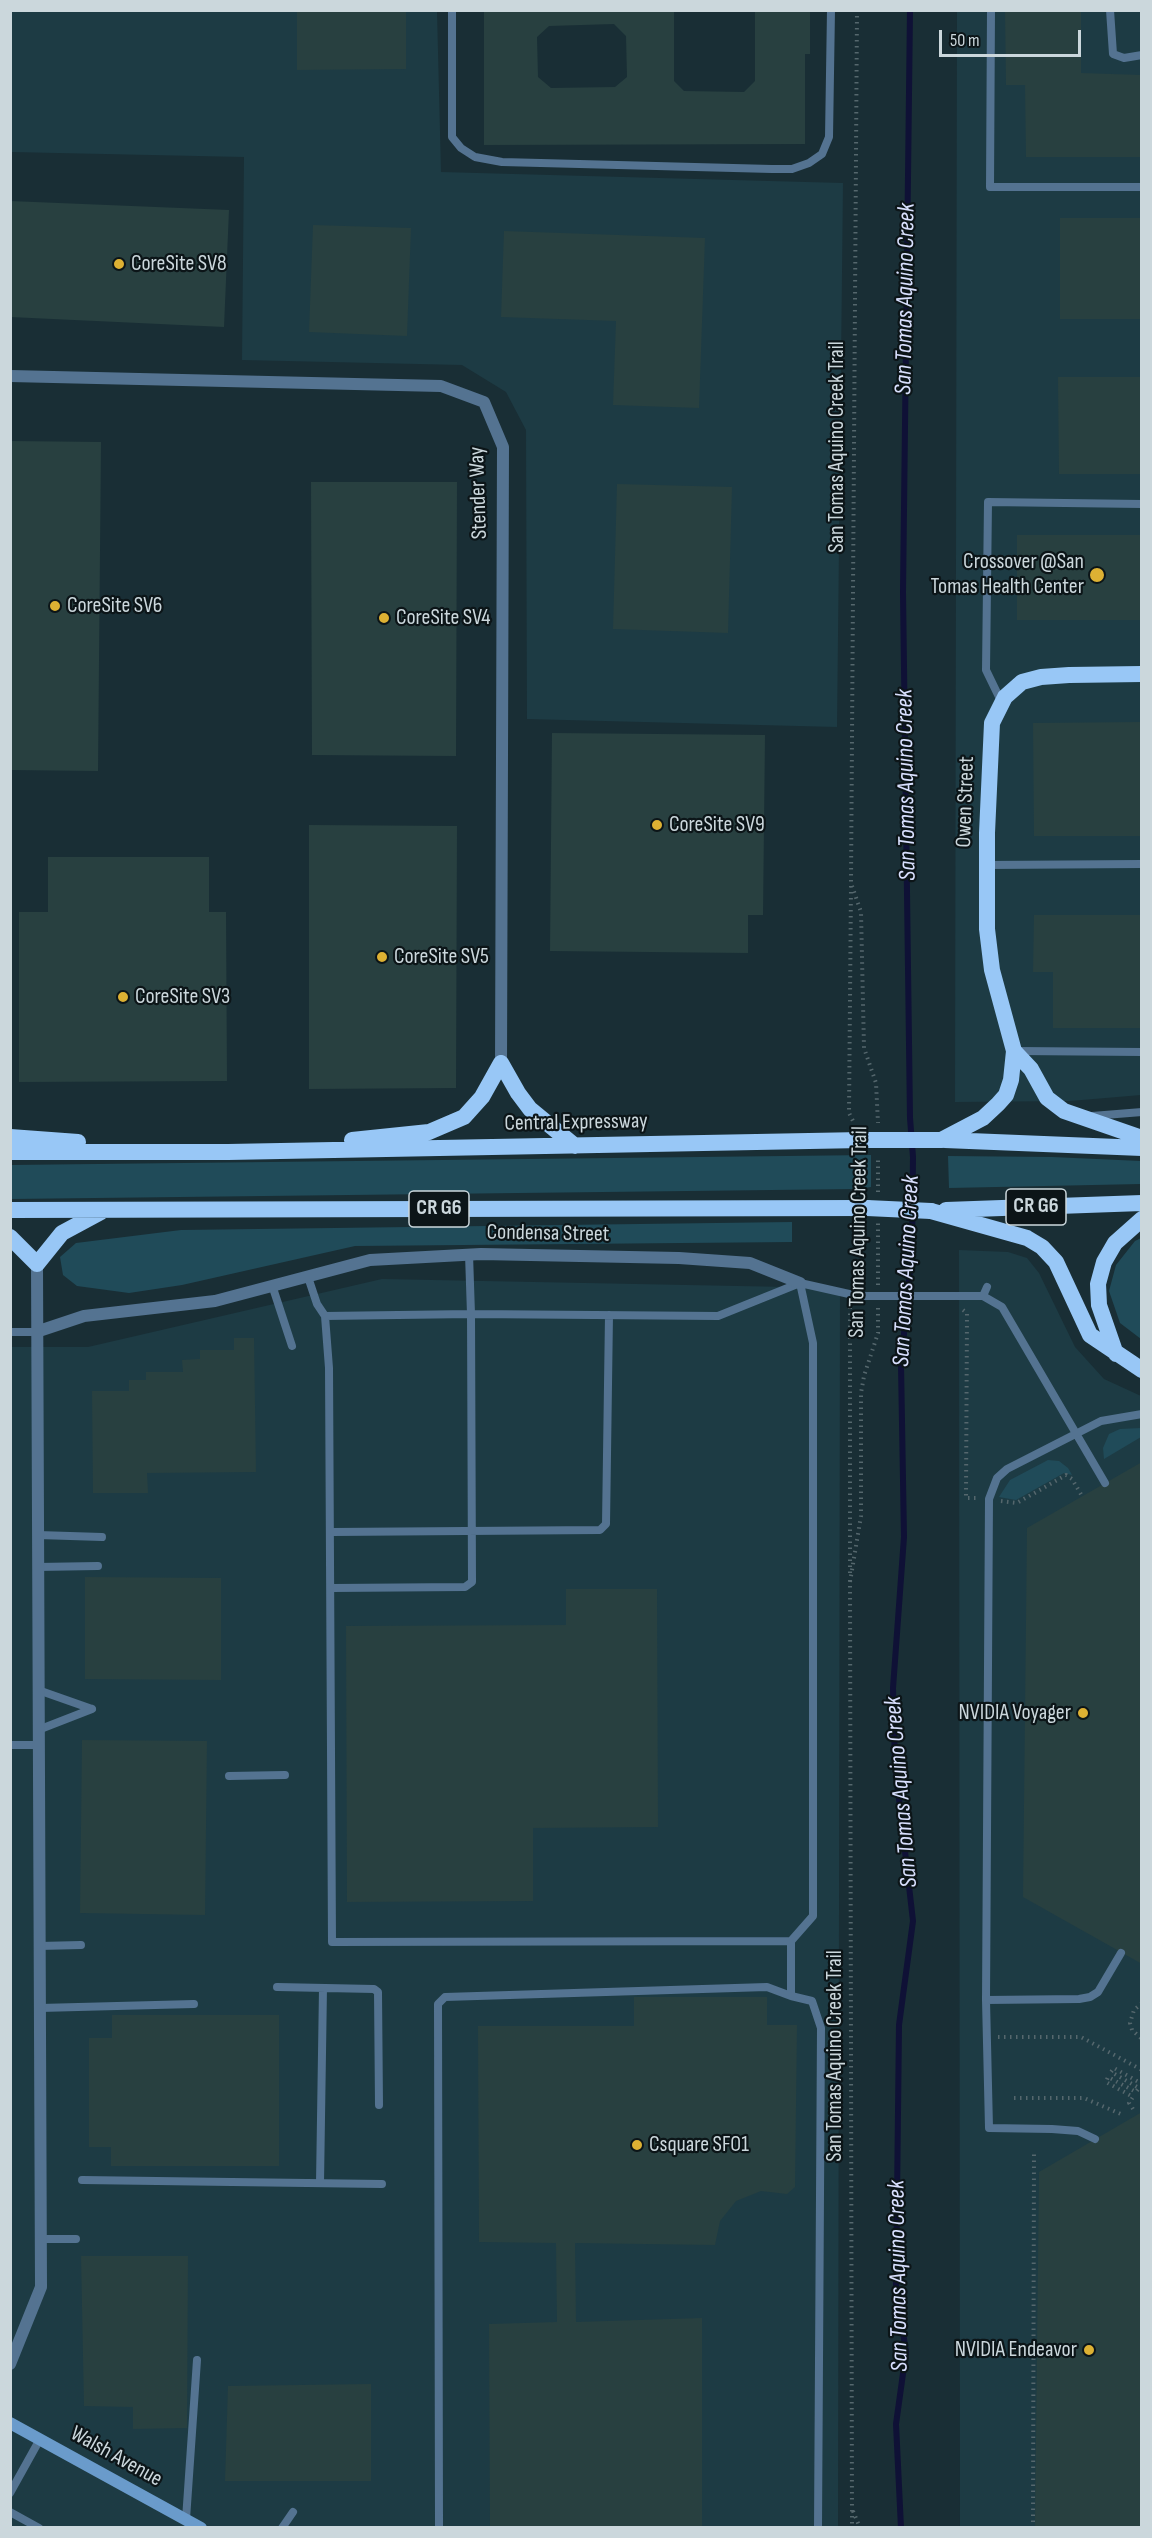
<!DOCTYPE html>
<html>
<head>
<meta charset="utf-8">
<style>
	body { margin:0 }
	#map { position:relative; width:1152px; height:2538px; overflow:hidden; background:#192e35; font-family:"Sofia Sans Condensed",sans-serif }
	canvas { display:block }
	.frame { position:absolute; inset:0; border:12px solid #cbd7dc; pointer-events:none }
	.scale { position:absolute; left:939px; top:30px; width:142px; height:27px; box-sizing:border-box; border:3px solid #cbd7dc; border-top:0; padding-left:8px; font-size:18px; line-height:21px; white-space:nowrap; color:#cbd7dc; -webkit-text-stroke:4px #0c1518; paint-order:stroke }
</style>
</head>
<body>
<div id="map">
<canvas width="1152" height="2538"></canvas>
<div class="frame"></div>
<div class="scale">50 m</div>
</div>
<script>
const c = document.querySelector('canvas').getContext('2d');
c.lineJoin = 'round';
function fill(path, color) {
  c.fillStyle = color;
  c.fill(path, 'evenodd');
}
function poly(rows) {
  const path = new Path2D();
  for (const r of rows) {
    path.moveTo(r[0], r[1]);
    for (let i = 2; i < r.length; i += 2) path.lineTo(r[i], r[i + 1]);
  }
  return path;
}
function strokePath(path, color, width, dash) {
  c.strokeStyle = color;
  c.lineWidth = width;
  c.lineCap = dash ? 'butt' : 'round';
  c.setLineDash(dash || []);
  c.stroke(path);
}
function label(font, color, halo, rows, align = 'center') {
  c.font = font + ' "Sofia Sans Condensed",sans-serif';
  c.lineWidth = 4.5;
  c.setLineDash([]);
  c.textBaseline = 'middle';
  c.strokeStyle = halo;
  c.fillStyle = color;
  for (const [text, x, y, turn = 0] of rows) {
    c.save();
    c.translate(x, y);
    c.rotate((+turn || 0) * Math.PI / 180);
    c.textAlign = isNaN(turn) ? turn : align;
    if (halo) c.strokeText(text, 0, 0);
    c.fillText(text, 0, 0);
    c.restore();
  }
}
const built = poly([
	[10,11,437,11,441,172,843,183,837,727,527,719,526,430,506,392,462,365,242,360,244,157,11,152],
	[957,11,1141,11,1141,1095,1070,1101,955,1102],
	[959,1250,1008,1252,1027,1258,1039,1273,1075,1347,1104,1379,1141,1396,1141,2527,960,2527],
	[382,1279,840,1288,838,2527,11,2528,11,1347,88,1347]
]);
const green = poly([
	[871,1155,871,1187,857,1189,11,1199,11,1165],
	[948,1156,1052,1157,1141,1161,1141,1184,949,1188],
	[792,1222,792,1242,355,1246,182,1285,129,1293,77,1286,63,1275,60,1257,76,1243,181,1230],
	[1141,1238,1141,1339,1120,1323,1109,1291,1116,1265,1135,1241],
	[1141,1428,1141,1437,1104,1459,1103,1448,1109,1434,1120,1429],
	[1048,1460,1059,1461,1068,1468,1072,1475,1064,1473,1016,1500,999,1497,1010,1480]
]);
const stream = poly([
	[901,2528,896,2424,906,2352,896,2286,899,2025,913,1921,895,1764,893,1688,904,1537,901,1365,912,1250,913,1157,910,1118,903,592,910,10]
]);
const building = poly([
	[297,10,406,10,406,69,297,70],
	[484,10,674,10,674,81,684,91,744,92,755,81,755,10,810,10,810,54,805,54,805,144,484,145],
	[614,24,626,36,627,77,615,87,551,88,538,77,537,37,549,26],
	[1005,10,1081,10,1081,73,1142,75,1142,157,1026,157,1025,85,1006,85],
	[10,201,229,210,224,327,10,317],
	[1060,218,1142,218,1142,319,1060,319],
	[313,225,411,228,407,336,309,332],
	[504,231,705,238,699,408,613,405,616,321,501,317],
	[1058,377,1142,377,1142,474,1059,474],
	[10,441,101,442,98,771,10,770],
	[311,482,457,482,456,756,312,755],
	[617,484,732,487,728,633,613,629],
	[1017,535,1142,535,1142,620,1017,620],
	[1142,722,1142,836,1034,836,1033,723],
	[552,733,765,735,763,915,748,915,748,953,550,951],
	[309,825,457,826,456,1088,309,1089],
	[48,857,209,857,209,912,226,912,227,1081,19,1082,19,912,48,912],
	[1034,915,1142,915,1142,1028,1053,1028,1053,972,1033,972],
	[234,1338,254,1338,256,1472,147,1473,148,1493,93,1493,92,1391,129,1391,129,1380,146,1380,146,1372,183,1372,182,1360,200,1359,200,1350,234,1350],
	[1142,1462,1142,1964,1023,1897,1027,1528],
	[85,1577,221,1578,221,1680,85,1679],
	[566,1589,657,1589,658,1827,533,1828,533,1901,347,1902,346,1626,566,1625],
	[82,1740,207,1741,205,1915,80,1913],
	[634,1997,767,1997,767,2025,797,2025,795,2187,787,2194,761,2191,736,2201,720,2221,715,2245,575,2243,576,2322,702,2318,702,2528,490,2528,489,2324,557,2322,556,2243,479,2242,478,2026,634,2026],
	[112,2015,279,2015,279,2166,111,2166,111,2147,89,2147,89,2038,112,2038],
	[1142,2112,1142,2528,1035,2528,1039,2172],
	[81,2256,188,2256,187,2428,133,2429,133,2407,84,2406],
	[371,2384,371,2481,225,2481,228,2386]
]);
const path = poly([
	[857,10,851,883,861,912,864,1048,876,1083,878,1123],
	[851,886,849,1113,854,1123],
	[878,1192,878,1157],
	[878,1285,878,1223],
	[963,1310,967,1313,966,1498,979,1498],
	[1001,1501,1017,1503,1066,1475,1072,1479,1082,1496],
	[850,1573,850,1307],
	[850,1580,852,2528],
	[850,1582,861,1516,861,1393,864,1376,878,1333,878,1307],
	[1142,2003,1134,2010,1130,2023,1132,2030,1142,2039],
	[998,2037,1081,2037,1142,2070],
	[1014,2098,1084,2098,1123,2115],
	[1133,2109,1129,2103,1133,2097,1106,2082,1108,2077,1136,2092,1139,2088,1111,2072,1114,2068,1142,2084],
	[853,2511,860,2528],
	[1033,2528,1034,2153]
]);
const service = poly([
	[452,10,452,137,461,148,475,157,502,162,772,169,792,169,809,163,822,154,829,137,831,10],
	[991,10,990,187,1142,187],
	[1110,10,1113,54,1124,58,1142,55],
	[1001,701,986,670,988,502,1142,504],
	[987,865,1142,864],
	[1017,1051,1142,1052],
	[1092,1116,1142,1112],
	[308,1277,317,1304,325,1316,329,1368,332,1942,791,1941],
	[800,1283,813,1343,813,1916,791,1941,791,1996,812,2001,821,2028,818,2528],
	[800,1283,858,1296],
	[272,1285,292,1346],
	[955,1296,983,1296,1002,1307,1105,1483],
	[983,1296,987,1287],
	[325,1316,471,1314,469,1254],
	[10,1332,36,1332],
	[332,1532,600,1530,606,1524,609,1315],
	[38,1535,102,1537],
	[37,1567,98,1566],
	[332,1588,465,1587,472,1582,471,1314,718,1316,800,1283],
	[38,1690,92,1709],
	[38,1730,92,1709],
	[10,1745,38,1745],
	[229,1776,285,1775],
	[39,1946,81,1945],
	[277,1987,374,1989,378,1992,379,2105],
	[986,2000,1079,1999,1090,1997,1098,1992,1121,1953],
	[40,2008,194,2004],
	[1095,2139,1078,2131,1052,2129,989,2128,986,2000,989,1499,997,1478,1007,1469,1101,1421,1142,1414],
	[82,2180,382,2184],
	[320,2183,323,1988],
	[41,2239,76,2239],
	[10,2493,40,2439],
	[10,2512,39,2528],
	[186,2519,197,2360],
	[282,2528,293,2512],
	[439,2528,438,2004,445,1997,767,1987,791,1996]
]);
const minor = poly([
	[10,376,441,386,484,402,503,447,501,1063],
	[36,1332,84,1316,215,1301,370,1260,481,1254,679,1258,750,1263,800,1283],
	[10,2364,41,2287,37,1264]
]);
const secondary = poly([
	[10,2423,201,2528]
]);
const trunk = poly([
	[1014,1051,1031,1069,1047,1098,1064,1111,1142,1138],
	[501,1063,518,1093,530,1109,575,1146],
	[10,1137,78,1142],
	[352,1140,429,1132,464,1117,482,1097,501,1063],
	[941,1140,983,1118,998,1104,1006,1095,1011,1080,1014,1051,992,970,987,929,987,833,992,723,1005,697,1022,682,1041,677,1069,675,1142,674],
	[945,1140,1142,1148],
	[10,1152,228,1152,862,1140],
	[10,1210,867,1208],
	[946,1210,1142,1203],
	[931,1211,1027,1238,1042,1247,1056,1262,1090,1335,1142,1370],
	[10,1237,37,1264,62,1233,101,1212],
	[1116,1354,1099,1305,1098,1284,1104,1262,1115,1243,1142,1219]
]);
const serviceBridge = poly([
	[858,1296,955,1296]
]);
const trunkBridge = poly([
	[862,1140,941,1140],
	[867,1208,931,1211]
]);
const markers = [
	[119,264,6,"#ddb133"],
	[1097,575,8,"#ddb133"],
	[55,606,6,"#ddb133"],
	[384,618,6,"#ddb133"],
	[657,825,6,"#ddb133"],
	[382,957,6,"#ddb133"],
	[123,997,6,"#ddb133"],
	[1083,1713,6,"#ddb133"],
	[637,2145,6,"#ddb133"],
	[1089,2350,6,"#ddb133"]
];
const shields = [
	[1036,1207,60],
	[439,1209,60]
];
const shieldNames = [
	["CR G6",1036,1207],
	["CR G6",439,1209]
];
const poiNames = [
	["CoreSite SV8",131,264],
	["Crossover @San",1084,562,"right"],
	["Tomas Health Center",1084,587,"right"],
	["CoreSite SV6",67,606],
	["CoreSite SV4",396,618],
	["CoreSite SV9",669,825],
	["CoreSite SV5",394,957],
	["CoreSite SV3",135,997],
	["NVIDIA Voyager",1071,1713,"right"],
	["Csquare SFO1",649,2145],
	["NVIDIA Endeavor",1077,2350,"right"]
];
const streetNames = [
	["San Tomas Aquino Creek Trail",837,447,-90],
	["Stender Way",479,493,-92],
	["Owen Street",966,802,-88],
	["Central Expressway",576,1123,-1],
	["San Tomas Aquino Creek Trail",859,1232,-89],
	["Condensa Street",548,1234,1],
	["San Tomas Aquino Creek Trail",835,2056,-90],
	["Walsh Avenue",116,2457,29]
];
const waterNames = [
	["San Tomas Aquino Creek",906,299,-89],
	["San Tomas Aquino Creek",907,785,-91],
	["San Tomas Aquino Creek",907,1271,-87],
	["San Tomas Aquino Creek",902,1792,-95],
	["San Tomas Aquino Creek",899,2276,-91]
];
fill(built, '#1d3b44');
fill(green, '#204b59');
strokePath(stream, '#0f1136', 6);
fill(building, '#284040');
strokePath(path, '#55676d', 4, [1.5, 4.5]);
strokePath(service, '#547391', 8);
strokePath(minor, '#547391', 12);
strokePath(secondary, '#6a9bcb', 12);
strokePath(trunk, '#98c7f6', 16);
strokePath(serviceBridge, '#547391', 8);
strokePath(trunkBridge, '#98c7f6', 16);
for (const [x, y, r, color] of markers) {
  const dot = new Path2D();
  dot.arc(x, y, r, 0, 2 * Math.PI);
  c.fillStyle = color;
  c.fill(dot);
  strokePath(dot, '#0c1518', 2);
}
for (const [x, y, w] of shields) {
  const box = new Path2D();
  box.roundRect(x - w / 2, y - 18, w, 36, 4.5);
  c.fillStyle = '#0c1518';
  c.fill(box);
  strokePath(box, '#cbd7dc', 1.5);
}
label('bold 21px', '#cbd7dc', null, shieldNames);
label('22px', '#cbd7dc', '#0c1518', poiNames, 'left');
label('22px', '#cbd7dc', '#0c1518', streetNames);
label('italic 24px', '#d9e0fe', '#0c1518', waterNames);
</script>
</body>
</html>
